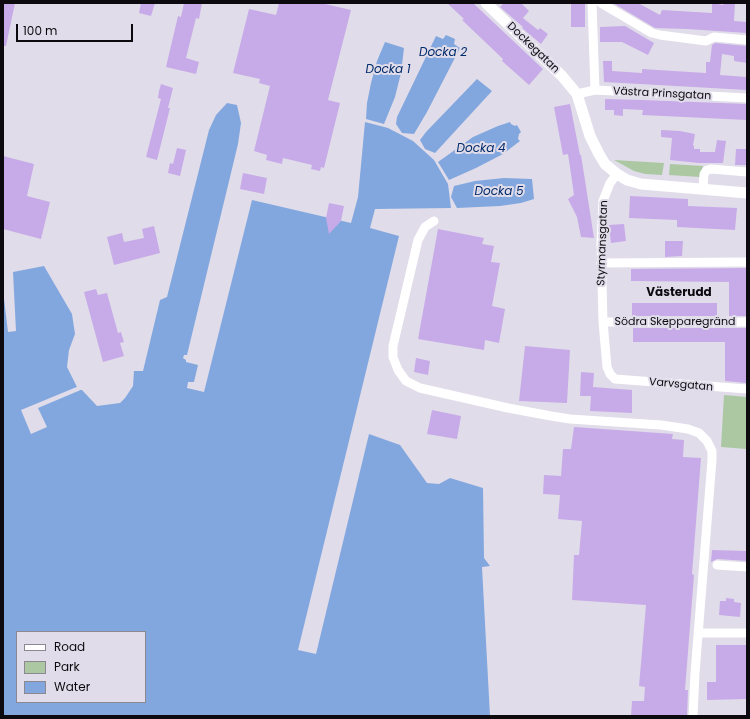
<!DOCTYPE html>
<html>
<head>
<meta charset="utf-8">
<style>
	body { margin:0 }
	#map { position:relative; width:750px; height:719px; overflow:hidden; background:#e1dce9; font-family:Poppins,sans-serif }
	canvas { display:block }
	.frame { position:absolute; inset:0; border:4px solid #0c0a0f; pointer-events:none }
	.legend { position:absolute; left:16px; top:631px; width:130px; height:72px; box-sizing:border-box; background:#e1dce9; border:1px solid #8c8892; margin:0; padding:5px 7px; list-style:none; font-size:12px; color:#0c0a0f }
	.legend li { display:flex; align-items:center; gap:8px; height:20px }
	.legend b { width:20px; border:1px solid #8c8892 }
	.scale { position:absolute; left:16px; top:24px; width:117px; height:18px; box-sizing:border-box; border:2px solid #0c0a0f; border-top:0; padding-left:5px; font-size:12px; line-height:14px; white-space:nowrap; color:#0c0a0f; -webkit-text-stroke:3px #e1dce9; paint-order:stroke }
</style>
</head>
<body>
<div id="map">
<canvas width="750" height="719"></canvas>
<div class="frame"></div>
<ul class="legend">
<li><b style="height:5px;background:#fff"></b>Road</li>
<li><b style="height:11px;background:#abc8a3"></b>Park</li>
<li><b style="height:11px;background:#82a7de"></b>Water</li>
</ul>
<div class="scale">100 m</div>
</div>
<script>
const c = document.querySelector('canvas').getContext('2d');
c.lineJoin = 'round';
function fill(path, color) {
  c.fillStyle = color;
  c.fill(path, 'evenodd');
}
function poly(rows) {
  const path = new Path2D();
  for (const r of rows) {
    path.moveTo(r[0], r[1]);
    for (let i = 2; i < r.length; i += 2) path.lineTo(r[i], r[i + 1]);
  }
  return path;
}
function strokePath(path, color, width, dash) {
  c.strokeStyle = color;
  c.lineWidth = width;
  c.lineCap = dash ? 'butt' : 'round';
  c.setLineDash(dash || []);
  c.stroke(path);
}
function label(font, color, halo, rows, align = 'center') {
  c.font = font + ' Poppins,sans-serif';
  c.lineWidth = 4;
  c.setLineDash([]);
  c.textBaseline = 'middle';
  c.strokeStyle = halo;
  c.fillStyle = color;
  for (const [text, x, y, turn = 0] of rows) {
    c.save();
    c.translate(x, y);
    c.rotate((+turn || 0) * Math.PI / 180);
    c.textAlign = isNaN(turn) ? turn : align;
    if (halo) c.strokeText(text, 0, 0);
    c.fillText(text, 0, 0);
    c.restore();
  }
}
const green = poly([
	[614,160,664,163,662,175,645,174,634,171],
	[670,164,703,166,700,177,669,175],
	[724,395,747,397,746,449,721,447]
]);
const water = poly([
	[446,35,455,39,454,44,460,48,427,112,414,134,402,133,396,124,397,117,436,36,443,39],
	[385,42,404,48,401,73,395,97,384,124,366,119,367,103,371,83,377,61],
	[477,79,492,91,435,153,425,149,420,140,426,132],
	[227,103,237,105,241,123,238,144,187,355,184,355,183,358,186,360,186,362,198,365,194,382,188,382,187,388,204,392,252,200,351,223,358,197,365,122,388,128,413,141,434,160,448,184,451,208,375,209,370,228,399,236,298,650,316,654,369,434,400,445,427,483,439,484,450,478,483,488,484,558,490,566,482,567,490,716,3,716,3,290,8,332,16,331,13,272,44,266,72,314,75,334,69,350,67,367,77,387,82,390,97,406,120,403,125,398,133,386,134,371,143,371,160,300,167,297,209,130,216,115],
	[17,632,145,632,145,702,17,702],
	[510,122,511,124,515,126,517,125,521,132,519,134,518,139,520,141,503,154,476,168,449,180,438,162,473,137,498,126],
	[504,178,532,179,534,199,521,203,500,206,457,208,451,197,454,186,475,181]
]);
const pier = poly([
	[79,386,83,389,38,408,47,427,31,434,21,410]
]);
const building = poly([
	[3,3,15,3,6,46,3,46],
	[141,3,155,3,151,16,139,13],
	[184,3,202,3,199,19,196,18,186,58,199,62,196,74,166,67,178,16,181,17],
	[279,3,321,3,351,10,328,100,340,103,324,168,321,167,320,171,311,169,312,165,283,158,282,164,266,160,267,155,254,151,270,86,259,83,260,79,233,73,249,9,276,15],
	[447,3,473,3,543,69,529,85,502,61,503,59,462,20,464,19],
	[504,3,521,3,529,11,523,18,538,30,540,28,548,34,541,44,529,34,522,28,523,27,500,7],
	[571,3,585,3,585,27,571,27],
	[613,3,638,3,660,15,662,10,712,13,712,3,723,5,724,3,735,3,734,21,747,22,747,33,687,29,655,28],
	[625,26,654,43,648,55,622,42,600,42,600,27],
	[715,43,747,46,747,63,734,61,734,56,722,54,720,75,747,77,747,90,604,82,603,61,612,61,612,71,642,73,642,69,706,73,706,62,710,62,712,45],
	[161,84,173,88,168,108,170,108,157,160,146,157,161,99,158,98,159,91],
	[605,99,642,100,747,104,747,120,642,115,643,110,623,109,623,116,614,115,614,110,605,110],
	[570,104,580,155,581,155,594,238,581,237,577,217,568,199,574,195,571,174,568,154,563,155,554,107],
	[661,130,680,131,695,134,693,145,694,146,694,149,700,149,700,152,715,152,717,140,726,141,723,163,699,163,670,160,672,138,661,137],
	[177,148,186,150,180,176,168,173,170,163,173,164],
	[736,149,747,149,747,165,735,165],
	[3,156,34,164,27,196,50,202,41,239,3,229],
	[243,173,267,178,264,194,240,189],
	[630,196,688,199,688,206,737,208,735,230,677,227,677,220,629,218],
	[329,203,344,206,341,221,329,234,326,218],
	[624,224,626,241,611,243,609,225],
	[154,226,160,253,114,265,107,237,122,233,124,242,144,238,142,229],
	[438,229,484,238,482,244,494,246,491,262,500,263,492,306,505,309,499,343,485,340,484,350,418,339],
	[665,241,683,241,682,256,665,257],
	[747,268,747,316,729,316,729,282,631,281,631,269],
	[96,289,98,295,107,293,118,333,121,332,124,342,120,343,124,356,103,362,84,292],
	[632,303,717,303,717,316,632,316],
	[633,328,747,328,747,383,725,381,725,342,633,342],
	[525,346,570,350,567,403,519,401],
	[416,358,430,361,428,375,414,372],
	[581,372,594,373,593,387,632,390,632,413,590,411,591,396,580,396],
	[432,410,461,416,457,439,427,434],
	[574,427,673,434,672,439,684,440,683,457,701,458,692,574,694,575,685,690,688,690,687,716,631,716,632,701,644,701,645,687,639,686,646,605,572,600,574,555,579,555,582,521,558,519,560,495,543,494,544,475,561,476,563,449,571,449],
	[712,550,747,551,747,561,717,559,711,562],
	[726,598,734,599,734,602,741,603,740,617,719,615,720,601,726,601],
	[716,645,747,645,747,699,707,700,707,682,716,682]
]);
const minor = poly([
	[592,3,595,90],
	[601,3,652,33,660,35,706,41,714,37,747,40],
	[577,94,595,90,747,98],
	[617,174,610,183,603,201,601,242,603,322,607,367,610,374,615,379,747,389],
	[703,189,704,174,707,170,711,169,747,172],
	[434,221,425,227,418,240,393,346,393,357,398,370,406,381,420,388,508,408,551,416,570,419,661,425,688,429,699,433,707,441,712,451,712,460,695,673,693,716],
	[601,263,747,262],
	[603,322,747,322],
	[717,565,747,567],
	[698,633,747,633]
]);
const tertiary = poly([
	[486,3,562,76,577,94,590,136,599,154,605,164,617,174,627,180,641,184,747,193]
]);
const streetNames = [
	["Dockegatan",533,48,44],
	["Västra Prinsgatan",662,94,3],
	["Styrmansgatan",603,243,-88],
	["Södra Skepparegränd",675,322],
	["Varvsgatan",681,385,5]
];
const waterNames = [
	["Docka 2",443,53],
	["Docka 1",388,70],
	["Docka 4",481,149],
	["Docka 5",499,192]
];
const neighbourhoodNames = [
	["Västerudd",679,293]
];
fill(green, '#abc8a3');
fill(water, '#82a7de');
fill(pier, '#e1dce9');
fill(building, '#c7abe8');
strokePath(minor, '#fff', 9);
strokePath(tertiary, '#fff', 11);
label('11px', '#0c0a0f', '#e1dce9', streetNames);
label('italic 12px', '#002b6a', '#e1dce9', waterNames);
label('bold 12px', '#0c0a0f', '#e1dce9', neighbourhoodNames);
</script>
</body>
</html>
